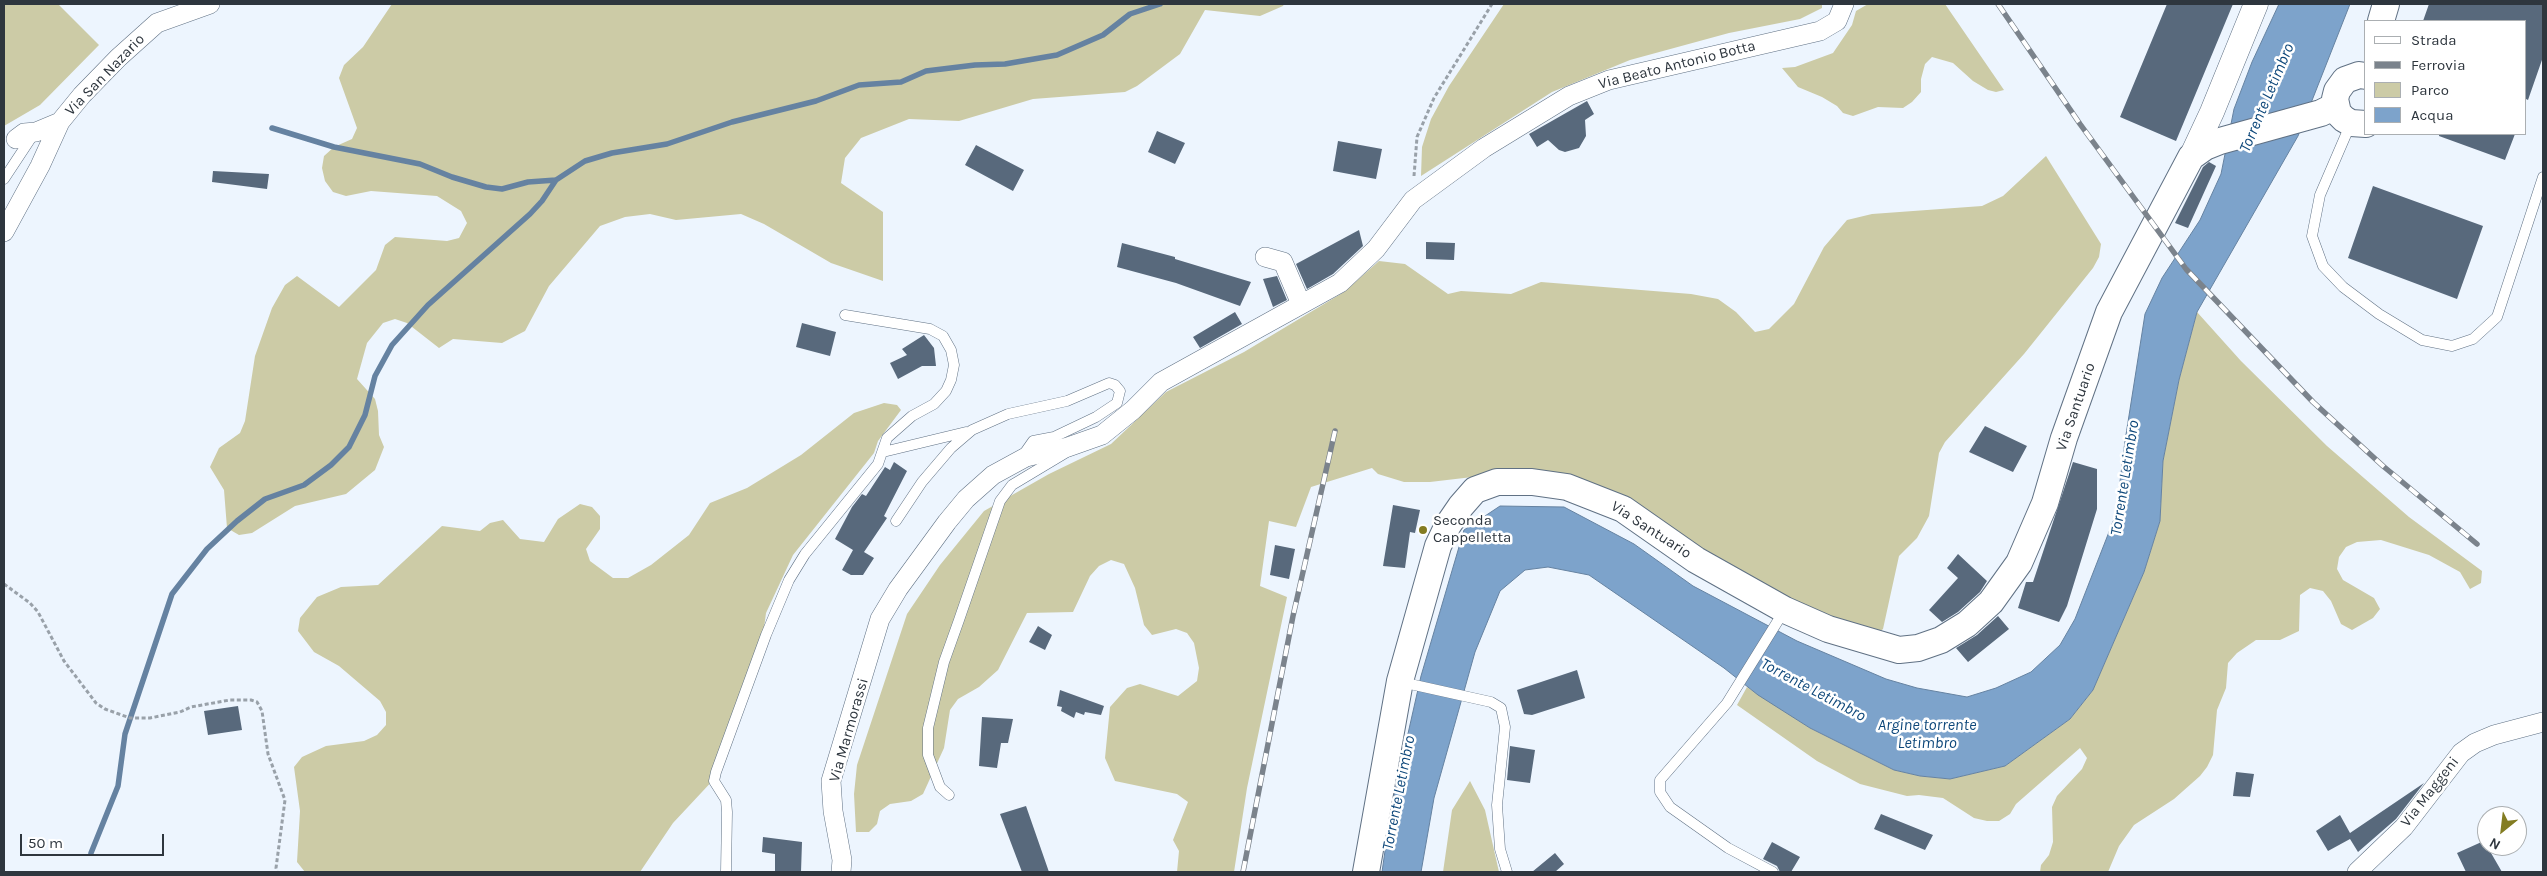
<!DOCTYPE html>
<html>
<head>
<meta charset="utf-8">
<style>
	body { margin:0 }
	#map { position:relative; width:2547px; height:876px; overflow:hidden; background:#edf5fe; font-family:Karla,sans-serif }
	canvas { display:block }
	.frame { position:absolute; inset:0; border:5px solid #2e363e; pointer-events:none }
	.legend { position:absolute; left:2364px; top:20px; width:162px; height:115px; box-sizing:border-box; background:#fff; border:1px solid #abafb2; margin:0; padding:6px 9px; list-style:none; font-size:15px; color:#2e363e }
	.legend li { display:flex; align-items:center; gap:10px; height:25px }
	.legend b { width:25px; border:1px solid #abafb2 }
	.north { position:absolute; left:2477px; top:806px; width:50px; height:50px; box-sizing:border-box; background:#fff; border:1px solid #abafb2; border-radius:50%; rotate:209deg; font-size:14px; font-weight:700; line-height:20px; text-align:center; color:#2e363e }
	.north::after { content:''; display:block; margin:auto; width:18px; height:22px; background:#837c22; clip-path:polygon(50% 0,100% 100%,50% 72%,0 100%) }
	.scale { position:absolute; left:20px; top:834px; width:144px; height:22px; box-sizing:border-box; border:2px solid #2e363e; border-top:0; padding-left:6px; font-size:15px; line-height:18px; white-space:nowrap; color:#2e363e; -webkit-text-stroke:4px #fff; paint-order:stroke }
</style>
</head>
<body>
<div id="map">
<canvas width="2547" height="876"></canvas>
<div class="frame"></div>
<ul class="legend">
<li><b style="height:6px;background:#fff"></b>Strada</li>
<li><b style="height:6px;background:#7b838c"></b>Ferrovia</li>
<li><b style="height:14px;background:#cccba6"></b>Parco</li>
<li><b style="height:14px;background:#7da3cb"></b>Acqua</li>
</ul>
<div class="north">N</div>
<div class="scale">50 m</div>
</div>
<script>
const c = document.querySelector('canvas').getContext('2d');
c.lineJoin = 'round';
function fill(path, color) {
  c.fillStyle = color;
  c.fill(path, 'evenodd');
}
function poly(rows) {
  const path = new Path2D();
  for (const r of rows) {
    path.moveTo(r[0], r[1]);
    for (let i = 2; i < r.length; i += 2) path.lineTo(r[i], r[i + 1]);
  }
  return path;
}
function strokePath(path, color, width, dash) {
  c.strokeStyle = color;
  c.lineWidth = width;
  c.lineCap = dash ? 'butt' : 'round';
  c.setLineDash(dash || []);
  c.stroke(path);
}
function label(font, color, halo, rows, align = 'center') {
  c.font = font + ' Karla,sans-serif';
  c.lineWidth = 5;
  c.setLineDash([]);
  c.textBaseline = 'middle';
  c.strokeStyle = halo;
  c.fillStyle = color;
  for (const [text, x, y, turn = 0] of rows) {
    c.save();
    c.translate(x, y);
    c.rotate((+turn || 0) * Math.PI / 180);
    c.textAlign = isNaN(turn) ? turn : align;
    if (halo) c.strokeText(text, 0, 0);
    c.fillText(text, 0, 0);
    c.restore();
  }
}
const green = poly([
	[4,4,58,4,99,45,40,105,4,126],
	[392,4,1284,4,1283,6,1260,16,1205,10,1180,54,1137,86,1125,92,1033,99,959,121,909,119,861,138,845,158,841,183,883,212,883,281,831,263,764,224,741,214,676,220,650,214,625,217,600,226,549,286,525,331,502,343,453,339,439,348,407,323,395,319,383,323,367,343,357,379,375,399,378,411,379,435,384,447,375,470,346,494,295,506,252,533,239,535,227,528,224,490,210,467,219,448,240,433,245,421,255,356,272,308,285,285,297,276,339,307,376,270,385,245,395,237,447,241,459,238,467,223,461,211,437,196,371,191,346,196,333,192,325,181,322,168,324,156,334,147,352,139,357,128,339,78,344,65,363,47],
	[1504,4,1822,4,1822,8,1800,19,1729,33,1630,60,1552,92,1421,176,1422,147,1431,119,1449,86],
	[1868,4,1945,4,2004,90,1996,92,1988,90,1973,81,1953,63,1932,57,1925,64,1921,79,1921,92,1912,102,1903,108,1878,107,1853,116,1843,113,1837,106,1822,97,1798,87,1782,68,1795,67,1833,53,1852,25,1856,11],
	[2046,156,2101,244,2099,257,2093,268,2024,354,1945,442,1939,453,1929,516,1917,538,1899,556,1883,629,1877,634,1863,631,1761,585,1602,487,1554,472,1498,474,1430,482,1404,482,1378,474,1372,468,1311,487,1296,527,1269,521,1260,586,1287,597,1247,788,1234,872,1177,872,1179,851,1173,840,1188,802,1177,794,1115,781,1105,758,1110,707,1127,688,1140,684,1178,696,1197,681,1199,668,1194,643,1187,633,1176,629,1152,635,1144,625,1135,588,1124,564,1111,560,1099,566,1090,576,1073,612,1027,613,998,670,979,687,958,699,950,710,944,748,923,794,911,801,890,804,880,811,877,824,869,832,856,832,854,794,857,765,907,614,940,565,984,511,1049,474,1111,444,1166,392,1244,352,1344,292,1379,261,1405,264,1448,294,1461,291,1511,294,1541,282,1691,294,1718,299,1736,312,1755,332,1769,329,1794,304,1824,247,1847,220,1872,214,1982,206,2003,196],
	[2197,312,2241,361,2327,446,2409,517,2482,571,2481,583,2470,589,2460,572,2429,555,2381,540,2357,542,2346,547,2339,557,2337,569,2343,580,2374,598,2380,609,2373,618,2352,630,2341,624,2331,601,2323,591,2310,588,2300,595,2299,631,2280,640,2256,640,2237,653,2228,663,2226,688,2217,710,2213,755,2207,767,2200,776,2174,799,2134,825,2119,846,2108,872,2040,872,2041,865,2049,855,2053,842,2052,807,2057,796,2082,769,2087,758,2080,748,2016,804,2010,814,1999,821,1987,821,1974,818,1943,798,1919,795,1907,796,1860,784,1817,761,1737,705,1747,687,1810,728,1894,770,1920,776,1950,779,2005,766,2070,719,2093,690,2144,572,2160,521,2163,461,2179,380],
	[884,403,897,405,901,410,878,441,874,453,793,555,766,613,761,651,726,760,716,777,673,823,640,872,305,872,297,862,300,811,294,767,302,757,326,746,364,741,377,735,386,725,386,712,380,701,339,666,314,652,298,631,300,618,317,597,341,587,378,585,442,526,480,531,490,523,503,520,520,539,544,542,558,519,580,504,592,507,600,516,600,529,586,549,590,561,613,578,628,578,651,565,689,535,710,503,747,488,801,455,854,413],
	[1470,781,1485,810,1499,872,1443,872,1452,810]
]);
const water = poly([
	[2279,4,2350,4,2298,136,2197,312,2179,380,2163,461,2160,521,2144,572,2093,690,2070,719,2005,766,1950,779,1920,776,1894,770,1810,728,1758,695,1724,668,1589,575,1548,567,1525,570,1500,591,1475,652,1434,798,1421,872,1382,872,1391,809,1421,676,1464,530,1500,506,1564,507,1634,544,1693,586,1797,641,1886,679,1917,688,1967,697,1996,688,2031,672,2060,645,2075,619,2116,514,2125,441,2145,314,2162,278,2200,220,2221,174,2234,109,2252,62,2279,4]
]);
const stream = poly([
	[272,128,334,147,420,164,452,177,486,187,502,189,528,182,556,180,585,161,612,153,667,144,732,122,816,101,859,85,901,82,926,71,975,65,1005,64,1057,55,1103,35,1130,14,1160,4],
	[91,853,118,786,125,734,172,594,207,549,237,521,265,499,304,485,331,465,349,447,365,415,375,376,392,345,428,305,530,214,542,201,556,180]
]);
const building = poly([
	[2167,4,2233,4,2176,141,2120,117],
	[2429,4,2543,4,2543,57,2528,100,2526,99,2526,21,2423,21],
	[1587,101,1594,114,1585,120,1586,136,1579,148,1565,152,1559,150,1548,140,1537,147,1529,134],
	[1157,131,1185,143,1175,164,1148,152],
	[2439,134,2515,134,2505,160,2439,136],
	[1338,141,1382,149,1376,179,1333,171],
	[976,145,1024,170,1013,191,965,165],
	[2209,162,2216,166,2188,228,2175,223,2203,167],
	[213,171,269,174,267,189,212,182],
	[2373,186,2483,226,2457,299,2348,258],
	[1359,230,1363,246,1333,274,1307,289,1296,264],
	[1426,242,1455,243,1454,260,1426,259],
	[1122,243,1175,257,1175,259,1251,282,1240,306,1176,283,1117,267],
	[1277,276,1287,300,1273,307,1263,279],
	[1235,312,1242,324,1200,348,1193,337],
	[802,323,836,332,830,356,796,347],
	[924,335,934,348,936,366,922,366,898,379,890,363,907,355,902,349],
	[1985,426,2027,446,2013,472,1969,452],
	[894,462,907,471,884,516,887,518,864,552,874,558,863,575,851,575,842,570,853,550,835,539,852,507,862,494,866,496,885,467,890,470],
	[2073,462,2097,469,2097,509,2067,606,2059,622,2018,608,2026,582,2033,582],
	[1393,505,1420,510,1415,533,1410,532,1405,568,1383,566],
	[1275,545,1295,549,1289,579,1270,575],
	[1958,554,1987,581,1980,592,1958,612,1942,622,1929,610,1958,578,1947,568],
	[1998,616,2009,629,1968,662,1956,648,1977,635],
	[1038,626,1052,635,1045,650,1029,642],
	[1577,670,1585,698,1532,715,1524,714,1517,690],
	[1060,690,1104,706,1101,715,1085,712,1084,715,1076,712,1074,718,1061,711,1062,707,1057,706],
	[238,706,242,730,208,735,204,711],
	[982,717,1013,719,1008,743,1001,743,997,768,979,766],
	[1510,746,1535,750,1530,783,1507,780],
	[2236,772,2254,774,2250,797,2233,796],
	[2424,783,2396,819,2358,852,2350,839,2328,851,2316,831,2340,815,2350,833],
	[1026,806,1049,872,1022,872,1000,814],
	[1881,814,1933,835,1925,850,1874,829],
	[763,837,802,842,801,872,775,872,775,854,762,852],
	[2486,840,2487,846,2502,872,2466,872,2457,853],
	[1772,842,1800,857,1791,872,1780,872,1777,866,1763,859],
	[1555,853,1564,864,1555,872,1532,872]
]);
const path = poly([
	[1414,176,1417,137,1434,98,1492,4],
	[4,584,30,603,38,612,64,661,96,703,105,709,130,718,150,718,180,712,191,707,230,700,251,700,257,702,262,711,268,754,285,800,276,868,277,872]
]);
const service = poly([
	[2351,123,2320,195,2312,236,2323,266,2343,287,2379,314,2422,340,2452,346,2473,339,2497,317,2543,177],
	[4,179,35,132],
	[883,452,966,432],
	[896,521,922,482,951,448,972,430,1008,414,1067,401,1109,383,1115,385,1120,391,1117,403,1096,417,1054,437,1033,441,1026,451,1026,457],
	[1401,682,1491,702,1501,708,1505,727,1497,805,1500,849,1507,872],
	[949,795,940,787,928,755,928,728,944,662,959,620,1000,501,1012,485,1067,452],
	[726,872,727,812,726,800,714,781,716,772,766,635,789,580,805,554,878,464,887,438,912,416,934,404,946,391,951,380,954,365,951,350,943,336,930,329,845,315],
	[1773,872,1728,848,1670,807,1660,792,1660,780,1727,703,1784,611]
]);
const minor = poly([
	[16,139,24,133,36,132,60,122],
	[4,232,40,166,60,122,82,95,118,58,157,23,210,4],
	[1265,257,1283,262,1301,304],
	[841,872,842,860,833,811,831,781,880,619,898,589,947,522,966,499,993,475,1026,457,1068,447,1102,435,1133,410,1161,382,1340,283,1376,249,1413,200,1484,148,1569,96,1609,80,1820,31,1837,21,1844,4],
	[2357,872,2404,827,2461,753,2475,743,2494,735,2543,722]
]);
const tertiary = poly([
	[2191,157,2212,112,2256,4]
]);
const secondary = poly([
	[2381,21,2386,4],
	[2366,76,2359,75,2345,80,2337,91,2335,99,2338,113,2344,119,2351,123,2366,124],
	[1366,872,1400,681,1438,546,1448,525,1461,506,1475,490,1497,482,1532,482,1567,487,1623,509,1696,560,1785,610,1828,629,1899,650,1918,648,1941,640,1967,624,1991,602,2019,563,2045,503,2064,438,2109,312,2191,157,2205,147,2220,141,2321,113,2335,106]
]);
const rail = poly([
	[1998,4,2080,124,2186,269,2313,402,2383,466,2477,544],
	[1243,872,1293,616,1335,431]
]);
const markers = [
	[1423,530,5,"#837c22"]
];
const streetNames = [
	["Via Beato Antonio Botta",1677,65,-14],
	["Via San Nazario",105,75,-46],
	["Via Santuario",2076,407,-71],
	["Via Santuario",1651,530,33],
	["Via Marmorassi",849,730,-74],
	["Via Maggeni",2430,792,-52]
];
const poiNames = [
	["Seconda",1433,521],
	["Cappelletta",1433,538]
];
const waterNames = [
	["Torrente Letimbro",2267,98,-67],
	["Torrente Letimbro",2125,478,-81],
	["Torrente Letimbro",1813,690,28],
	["Argine torrente",1927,725],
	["Letimbro",1927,743],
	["Torrente Letimbro",1399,793,-79]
];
fill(green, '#cccba6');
fill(water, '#7da3cb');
strokePath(water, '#6582a1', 1);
strokePath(stream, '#6582a1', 5.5);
fill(building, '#58697c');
strokePath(service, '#607184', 11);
strokePath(minor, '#607184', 20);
strokePath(tertiary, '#607184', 25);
strokePath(secondary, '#607184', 28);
strokePath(path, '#99a1a9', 3, [4, 2.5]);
strokePath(service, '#fff', 10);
strokePath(minor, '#fff', 19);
strokePath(tertiary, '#fff', 24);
strokePath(secondary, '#fff', 26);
strokePath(rail, '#7b838c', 5.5);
strokePath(rail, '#fff', 4, [11]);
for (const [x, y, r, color] of markers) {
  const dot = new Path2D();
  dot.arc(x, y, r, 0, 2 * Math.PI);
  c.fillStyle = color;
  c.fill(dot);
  strokePath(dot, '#fff', 2);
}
label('15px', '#2e363e', '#fff', streetNames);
label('15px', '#2e363e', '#fff', poiNames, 'left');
label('italic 16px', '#0d477a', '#fff', waterNames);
</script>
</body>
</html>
